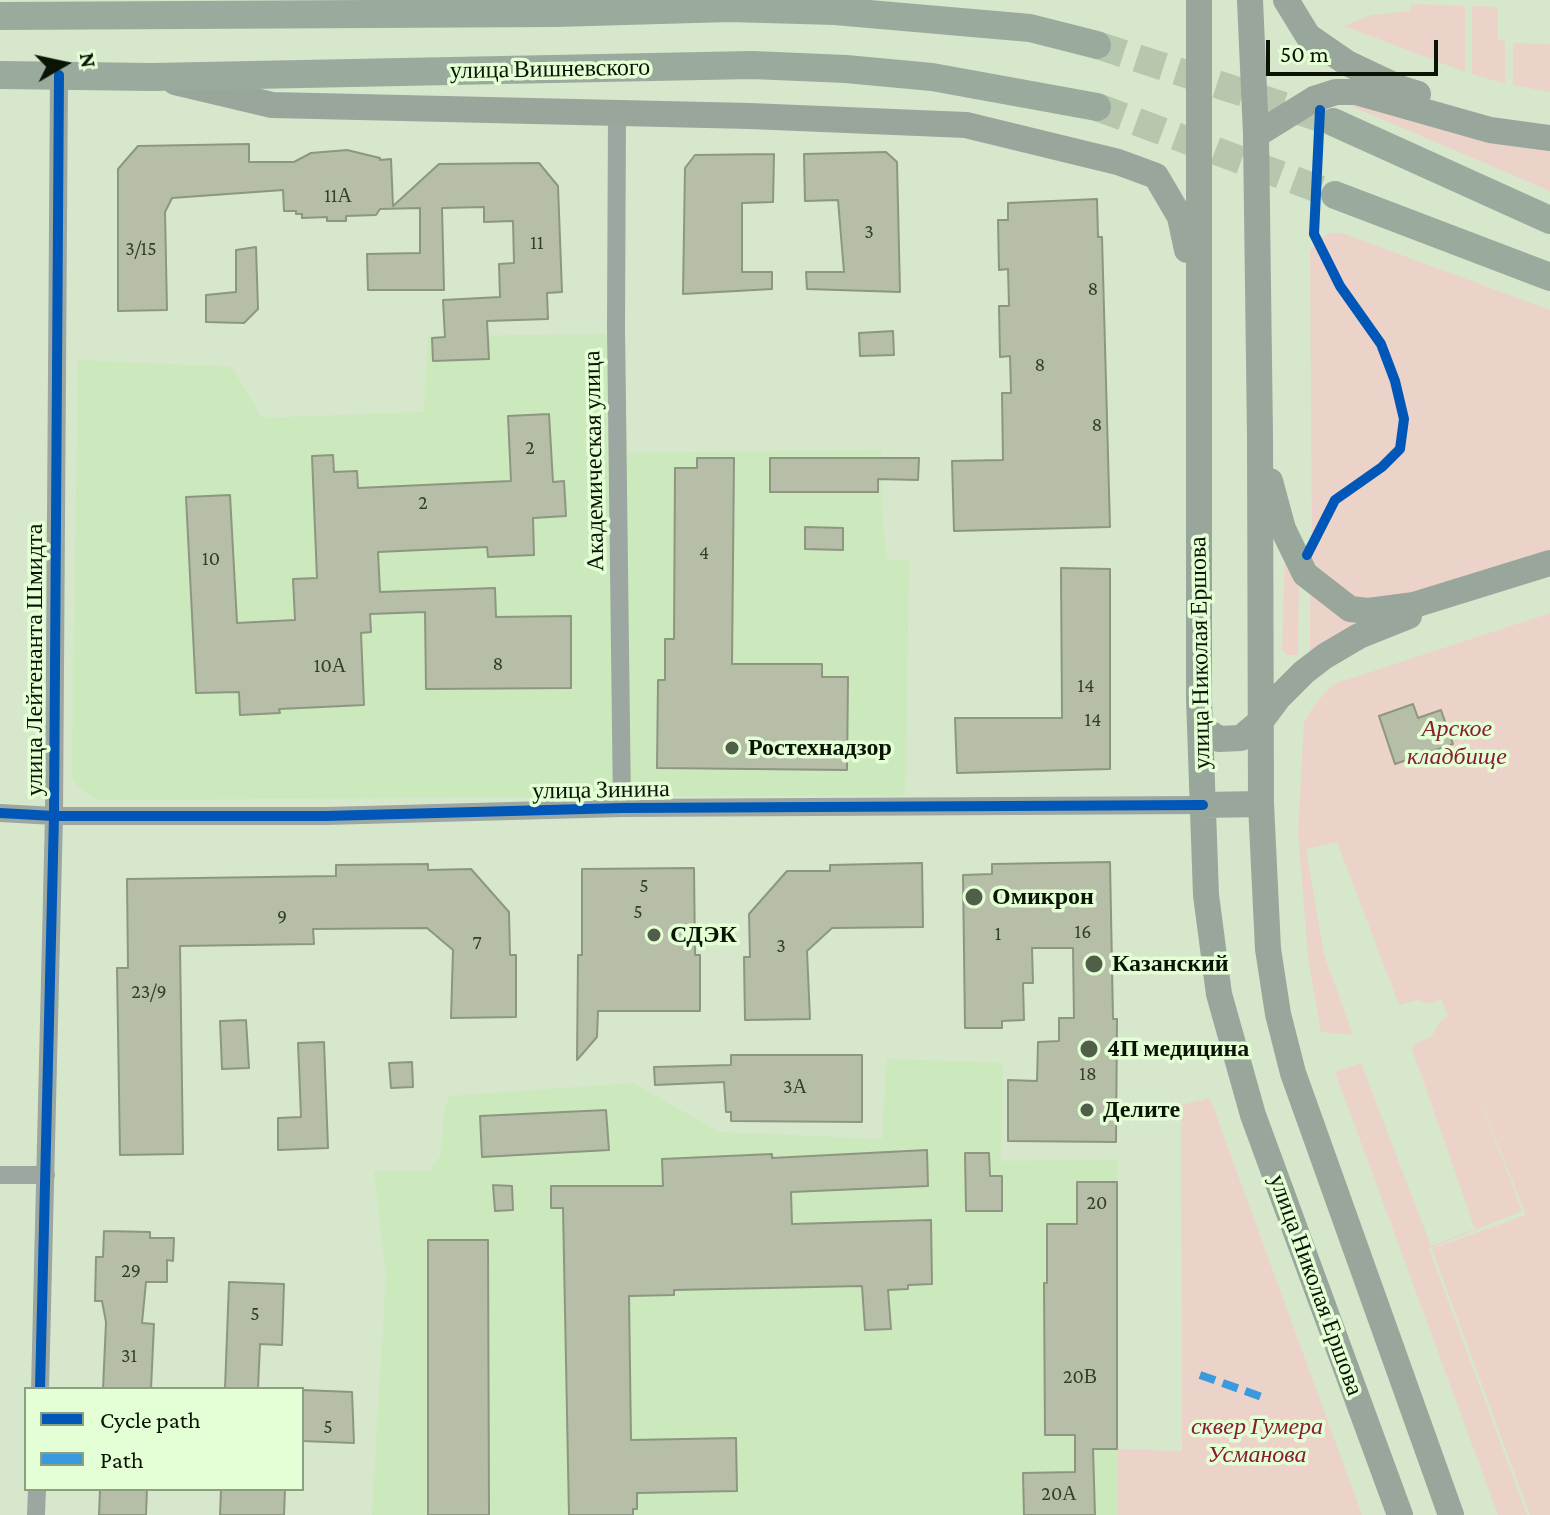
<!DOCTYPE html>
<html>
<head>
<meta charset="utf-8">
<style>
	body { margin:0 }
	#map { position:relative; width:1550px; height:1515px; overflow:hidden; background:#d6e7cc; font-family:"Crimson Pro",serif }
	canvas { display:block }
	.legend { position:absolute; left:24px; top:1387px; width:280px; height:104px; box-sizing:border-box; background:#e4fed5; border:2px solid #8ca081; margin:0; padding:10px 14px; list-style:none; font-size:24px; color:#091404 }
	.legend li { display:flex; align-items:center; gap:16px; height:40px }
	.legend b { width:40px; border:2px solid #8ca081 }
	.north { position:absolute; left:24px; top:24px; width:80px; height:80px; -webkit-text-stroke:6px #e4fed5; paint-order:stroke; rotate:81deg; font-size:22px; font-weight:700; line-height:32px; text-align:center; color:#091404 }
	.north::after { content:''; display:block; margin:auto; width:28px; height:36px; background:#091404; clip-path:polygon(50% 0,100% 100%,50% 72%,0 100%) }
	.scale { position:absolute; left:1266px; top:40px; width:172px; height:36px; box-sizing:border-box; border:4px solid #091404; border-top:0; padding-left:10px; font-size:24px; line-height:28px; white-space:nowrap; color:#091404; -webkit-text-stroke:6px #e4fed5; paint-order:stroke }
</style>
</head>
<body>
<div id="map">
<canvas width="1550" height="1515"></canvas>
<ul class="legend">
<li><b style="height:10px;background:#0057b8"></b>Cycle path</li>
<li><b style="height:10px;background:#3a9add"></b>Path</li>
</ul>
<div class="north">N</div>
<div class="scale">50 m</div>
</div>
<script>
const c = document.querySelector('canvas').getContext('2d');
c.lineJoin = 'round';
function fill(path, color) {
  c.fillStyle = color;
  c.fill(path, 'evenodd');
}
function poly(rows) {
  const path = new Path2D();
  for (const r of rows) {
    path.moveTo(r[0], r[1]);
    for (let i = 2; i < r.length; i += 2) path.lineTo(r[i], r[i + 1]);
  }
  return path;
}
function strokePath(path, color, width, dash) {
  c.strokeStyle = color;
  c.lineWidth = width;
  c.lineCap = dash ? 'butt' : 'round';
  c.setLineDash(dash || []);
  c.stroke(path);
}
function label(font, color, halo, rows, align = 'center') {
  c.font = font + ' "Crimson Pro",serif';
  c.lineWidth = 7;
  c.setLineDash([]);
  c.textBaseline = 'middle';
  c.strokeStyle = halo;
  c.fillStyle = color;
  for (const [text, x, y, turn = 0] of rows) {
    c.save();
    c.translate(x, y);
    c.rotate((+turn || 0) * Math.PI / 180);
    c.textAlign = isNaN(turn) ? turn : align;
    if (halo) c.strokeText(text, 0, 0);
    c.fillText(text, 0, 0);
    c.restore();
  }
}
const built = poly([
	[625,334,627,453,881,450,882,516,887,559,909,561,905,795,97,800,79,788,72,776,78,360,232,367,262,418,424,412,428,336],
	[887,1059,1003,1063,1001,1161,1117,1160,1118,1515,372,1515,386,1275,374,1171,430,1171,441,1155,444,1111,449,1096,633,1083,719,1132,882,1139]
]);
const green = poly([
	[1411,4,1465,6,1465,72,1344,26,1371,15,1411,11],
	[1472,6,1498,7,1498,40,1505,41,1505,84,1472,74],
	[1513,43,1550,44,1550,92,1513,85],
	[1337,100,1550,145,1550,191],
	[1330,233,1342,233,1550,310,1550,552,1420,593,1369,600,1350,597,1332,589,1312,562,1310,251,1318,240],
	[1285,549,1299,578,1298,655,1287,655,1282,650],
	[1310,587,1369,615,1310,662],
	[1550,613,1550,1515,1530,1515,1432,1249,1526,1215,1469,1072,1522,1211,1429,1249,1527,1515,1498,1515,1335,1072,1361,1063,1431,1246,1475,1229,1412,1049,1414,1044,1431,1037,1441,1021,1448,1016,1441,999,1429,1004,1418,1000,1399,1005,1337,842,1306,849,1324,954,1353,1035,1321,1032,1308,958,1298,832,1304,723,1314,705,1334,684],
	[1210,1098,1362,1515,1118,1515,1117,1449,1182,1451,1181,1105]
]);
const building = poly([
	[249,144,249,162,294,162,311,153,347,150,380,158,380,160,391,159,393,206,439,164,539,163,558,186,562,292,547,293,548,319,487,321,489,359,433,361,432,338,445,337,443,300,500,297,499,264,514,263,513,221,484,222,484,207,442,208,444,290,368,290,367,254,420,253,420,208,380,209,376,215,346,216,346,221,327,221,327,217,302,218,302,214,296,214,296,211,284,211,283,190,172,198,165,212,167,310,118,311,118,169,138,146,249,144],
	[886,152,897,162,900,292,807,289,806,272,844,272,838,200,805,201,804,154,886,152],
	[774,154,773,202,742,203,742,272,772,272,772,289,683,294,685,168,695,155,774,154],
	[1097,199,1098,237,1102,237,1110,527,954,531,952,461,1003,460,1002,393,1011,393,1010,356,1000,357,999,306,1009,306,1008,269,999,270,998,220,1008,220,1008,203,1097,199],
	[256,247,258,309,244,323,206,322,206,295,236,292,236,250,256,247],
	[893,331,894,355,860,356,859,333,893,331],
	[549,414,553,482,564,481,566,516,533,518,534,555,488,557,487,547,378,552,380,592,495,588,496,617,571,616,571,688,426,689,425,612,370,614,371,632,361,633,364,705,279,709,280,713,240,715,239,692,196,693,186,497,230,495,237,623,295,620,293,579,317,578,312,456,333,455,334,472,357,471,358,488,511,481,508,416,549,414],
	[697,458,734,458,732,664,822,664,822,677,848,677,847,770,657,768,658,680,665,680,665,639,674,639,675,468,697,468,697,458],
	[770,458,919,458,918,480,878,479,878,492,770,492,770,458],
	[805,527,843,528,843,550,805,549,805,527],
	[1061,568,1110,569,1110,769,957,773,955,718,1062,718,1061,568],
	[1413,704,1418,718,1441,710,1453,744,1395,764,1379,716,1413,704],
	[1110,862,1113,1019,1117,1019,1116,1142,1008,1141,1008,1080,1037,1081,1038,1042,1059,1041,1059,1018,1074,1018,1073,948,1032,948,1033,983,1023,983,1024,1020,1002,1021,1002,1028,965,1028,963,875,992,874,992,864,1110,862],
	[922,863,923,927,832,928,807,951,810,1019,745,1020,744,957,750,957,749,914,787,871,830,871,830,865,922,863],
	[428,864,428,870,471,869,509,912,510,955,516,955,516,1017,451,1018,453,950,427,928,313,929,314,944,180,946,183,1154,120,1155,117,968,128,968,127,879,336,876,336,865,428,864],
	[694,868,695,955,700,955,700,1011,598,1011,597,1037,577,1060,578,955,582,955,582,869,694,868],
	[246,1020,249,1068,222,1069,220,1021,246,1020],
	[324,1042,328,1148,278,1150,278,1118,301,1117,298,1043,324,1042],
	[731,1055,862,1055,862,1122,731,1121,731,1112,726,1112,724,1082,655,1085,654,1067,731,1065,731,1055],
	[412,1062,413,1087,391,1088,389,1063,412,1062],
	[606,1110,609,1150,482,1157,480,1116,606,1110],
	[927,1150,928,1186,791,1192,792,1224,931,1220,932,1284,908,1285,908,1289,888,1290,891,1329,865,1330,862,1286,674,1290,674,1295,629,1296,631,1440,736,1438,737,1491,637,1493,637,1509,633,1509,633,1515,569,1515,563,1208,551,1208,551,1186,663,1186,662,1159,772,1154,772,1158,927,1150],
	[965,1153,989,1153,990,1176,1002,1176,1002,1211,966,1211,965,1153],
	[1077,1182,1117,1182,1117,1449,1093,1449,1095,1515,1024,1515,1023,1473,1075,1472,1075,1435,1045,1435,1044,1283,1047,1283,1047,1224,1077,1224,1077,1182],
	[493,1185,512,1186,513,1210,495,1211,493,1185],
	[104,1231,150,1232,150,1238,174,1238,173,1261,167,1260,167,1282,146,1282,142,1323,154,1324,151,1389,103,1389,106,1322,102,1301,95,1301,96,1257,103,1257,104,1231],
	[428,1240,488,1240,489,1515,428,1515,428,1240],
	[229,1282,284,1284,282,1345,260,1344,258,1389,225,1389,229,1282],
	[302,1390,352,1392,354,1443,302,1441,302,1390],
	[100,1489,147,1489,146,1515,99,1515,100,1489],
	[221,1489,285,1489,284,1515,220,1515,221,1489]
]);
const primaryTunnel = poly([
	[1097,45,1333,122],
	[1097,107,1335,195]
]);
const minor = poly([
	[617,113,616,328,622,808],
	[0,813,54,816,326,816,622,808,1203,805],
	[0,1175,46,1175],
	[40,1389,54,816,59,75],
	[36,1515,37,1489]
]);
const secondary = poly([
	[1199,0,1199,699,1206,895,1219,994,1253,1115,1400,1515],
	[1250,0,1256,135,1260,436,1261,804,1268,949,1278,1014,1293,1073,1451,1515],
	[1286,0,1308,36,1347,63,1402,89,1418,94],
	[175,82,272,105,750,116,966,125,1118,162,1156,176,1180,217,1187,250],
	[1256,135,1314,99,1336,92,1356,92,1490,130,1550,138],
	[1270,481,1283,529,1305,574,1350,609,1368,611,1414,605,1550,563],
	[1201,727,1219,739,1241,738,1261,721,1279,697,1304,672,1325,656,1359,636,1409,616],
	[1203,805,1261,804]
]);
const primary = poly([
	[0,16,555,13,730,8,835,11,1030,28,1097,45],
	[0,75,152,77,752,65,846,69,932,77,1097,107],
	[1333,122,1550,220],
	[1335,195,1550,277]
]);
const quiet = poly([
	[1200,1375,1262,1397]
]);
const cycleway = poly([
	[1307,555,1335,500,1382,467,1400,449,1404,419,1395,381,1381,344,1340,286,1314,234,1320,110],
	[0,813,54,816,326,816,622,808,1203,805],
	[40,1389,54,816,59,75]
]);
const markers = [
	[732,748,8,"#515e4a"],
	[974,897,10,"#515e4a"],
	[654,935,8,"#515e4a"],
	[1094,964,10,"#515e4a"],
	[1089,1049,10,"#515e4a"],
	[1087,1110,8,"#515e4a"]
];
const numberNames = [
	["11А",338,196],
	["3",869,232],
	["11",537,243],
	["3/15",141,249],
	["8",1093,289],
	["8",1040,365],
	["8",1097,425],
	["2",530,448],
	["2",423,503],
	["4",704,553],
	["10",211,559],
	["8",498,664],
	["10А",330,666],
	["14",1086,686],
	["14",1093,720],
	["5",644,886],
	["5",638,912],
	["9",282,917],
	["16",1083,932],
	["1",998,934],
	["7",477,943],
	["3",781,946],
	["23/9",149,992],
	["18",1088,1074],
	["3А",795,1087],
	["20",1097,1203],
	["29",131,1271],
	["5",255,1314],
	["31",129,1356],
	["20В",1080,1377],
	["5",328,1427],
	["20А",1059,1494]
];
const streetNames = [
	["улица Вишневского",550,69,-1],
	["Академическая улица",594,461,-91],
	["улица Николая Ершова",1200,653,-91],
	["улица Лейтенанта Шмидта",35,660,-90],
	["улица Зинина",601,790,-1],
	["улица Николая Ершова",1316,1285,70]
];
const parkNames = [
	["Арское",1457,729],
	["кладбище",1457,757],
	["сквер Гумера",1257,1427],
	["Усманова",1257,1455]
];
const poiNames = [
	["Ростехнадзор",748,748],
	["Омикрон",992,897],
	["СДЭК",670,935],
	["Казанский",1112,964],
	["4П медицина",1107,1049],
	["Делите",1103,1110]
];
fill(built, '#cce8bd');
fill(green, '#ecd3c9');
fill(building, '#b6bea8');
strokePath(building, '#8d9680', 2);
strokePath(primaryTunnel, '#b7c7ae', 28, [28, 14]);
strokePath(minor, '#9ba7a0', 18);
strokePath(secondary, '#98a69c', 26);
strokePath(primary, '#9aaa9c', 28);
strokePath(quiet, '#3a9add', 8, [16, 8]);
strokePath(cycleway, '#0057b8', 10);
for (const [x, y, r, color] of markers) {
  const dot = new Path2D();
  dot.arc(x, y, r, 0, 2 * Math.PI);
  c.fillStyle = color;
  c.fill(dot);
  strokePath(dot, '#e4fed5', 3);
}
label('20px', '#343e2d', null, numberNames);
label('24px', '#091404', '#e4fed5', streetNames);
label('italic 24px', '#891c33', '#e4fed5', parkNames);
label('bold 24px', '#091404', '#e4fed5', poiNames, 'left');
</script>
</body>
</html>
